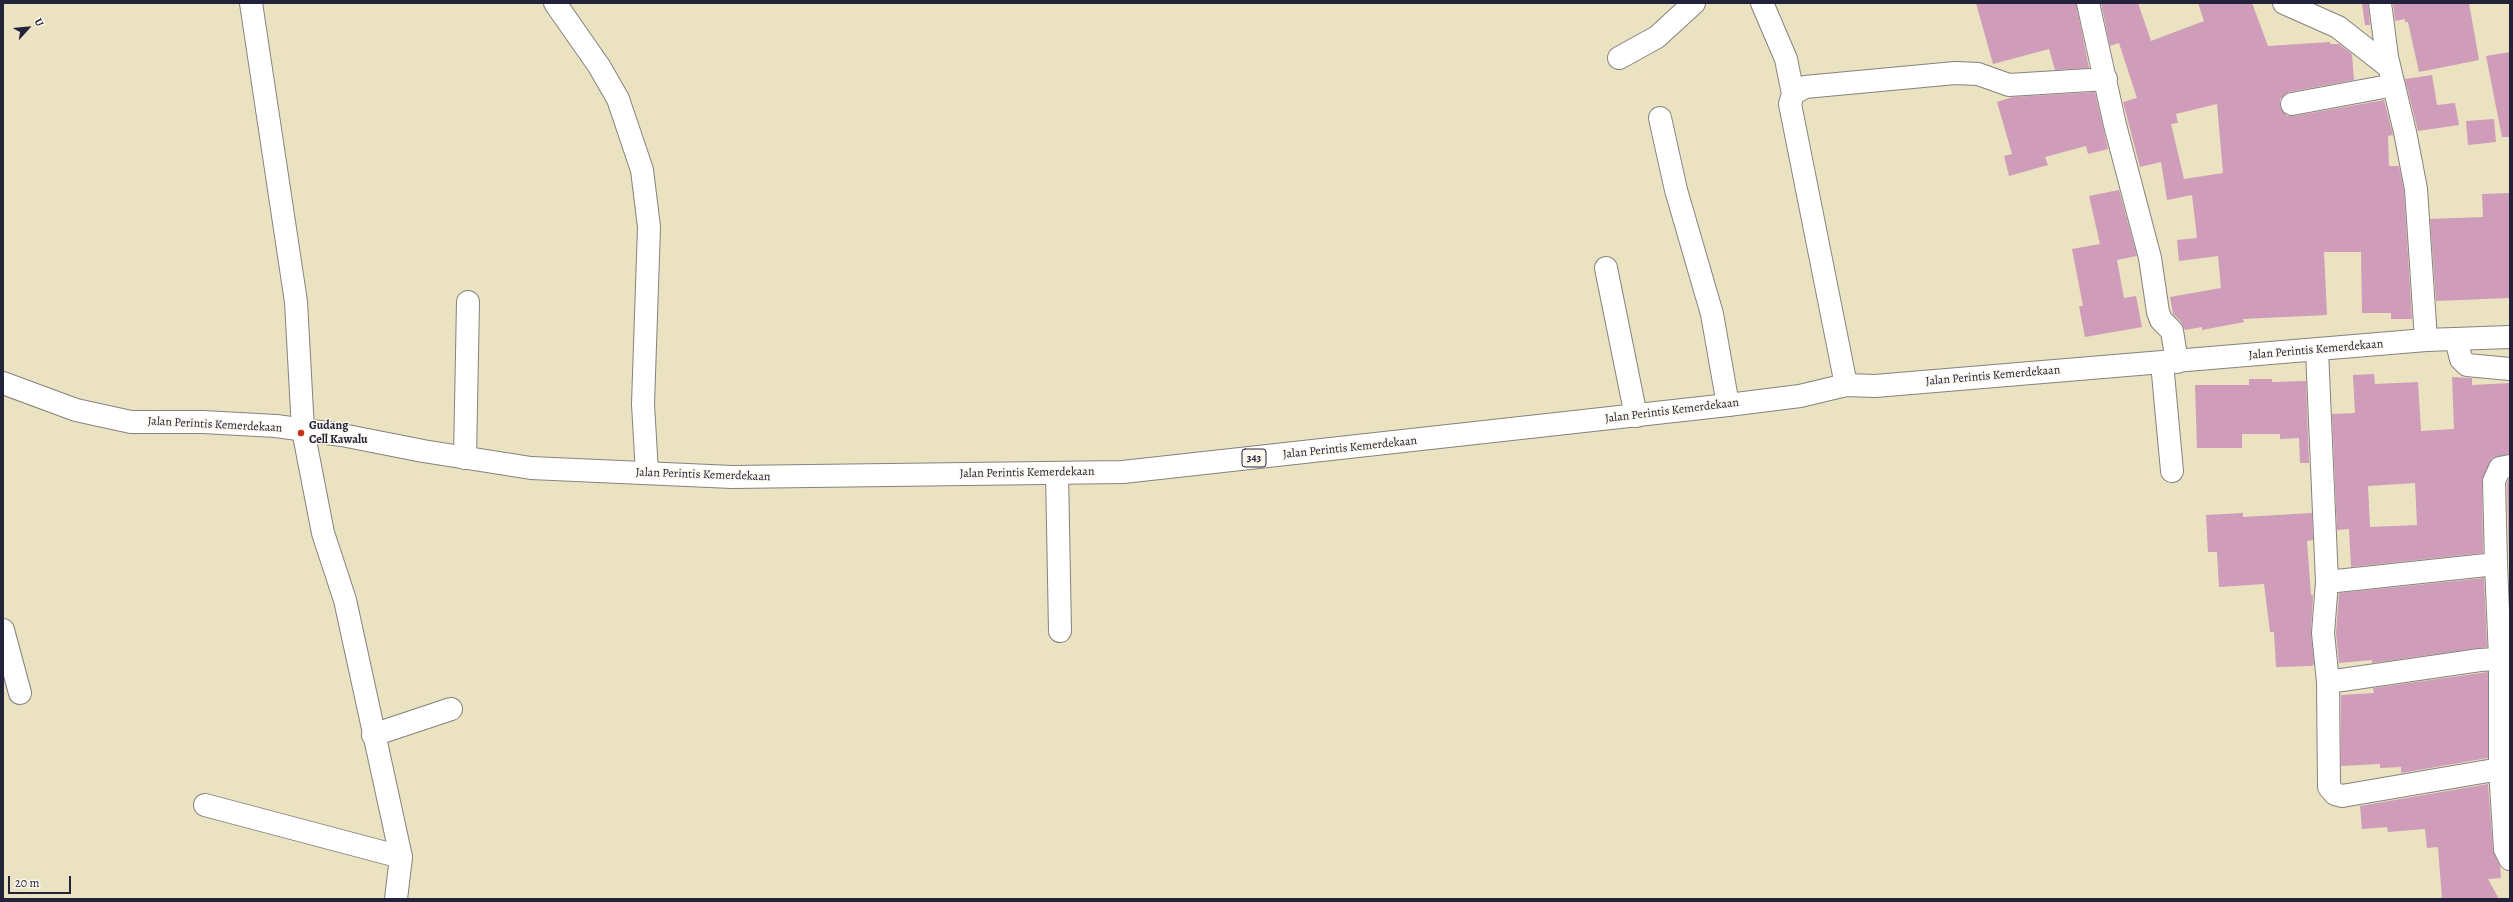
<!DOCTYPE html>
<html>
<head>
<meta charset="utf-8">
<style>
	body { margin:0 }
	#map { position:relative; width:2513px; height:902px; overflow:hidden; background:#eae2c0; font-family:Alegreya,serif }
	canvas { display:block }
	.frame { position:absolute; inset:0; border:4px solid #22223b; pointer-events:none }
	.north { position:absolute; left:8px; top:8px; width:40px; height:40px; -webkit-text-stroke:3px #fbf7ec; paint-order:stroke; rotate:63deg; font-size:11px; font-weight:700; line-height:16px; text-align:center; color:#22223b }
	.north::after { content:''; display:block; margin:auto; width:14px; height:18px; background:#22223b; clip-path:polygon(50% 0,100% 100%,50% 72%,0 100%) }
	.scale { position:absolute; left:8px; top:876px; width:63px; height:18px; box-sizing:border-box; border:2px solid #22223b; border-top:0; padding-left:5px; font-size:12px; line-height:14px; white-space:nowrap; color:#22223b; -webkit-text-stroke:3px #fbf7ec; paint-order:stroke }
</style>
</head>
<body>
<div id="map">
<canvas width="2513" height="902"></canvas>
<div class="frame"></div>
<div class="north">U</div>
<div class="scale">20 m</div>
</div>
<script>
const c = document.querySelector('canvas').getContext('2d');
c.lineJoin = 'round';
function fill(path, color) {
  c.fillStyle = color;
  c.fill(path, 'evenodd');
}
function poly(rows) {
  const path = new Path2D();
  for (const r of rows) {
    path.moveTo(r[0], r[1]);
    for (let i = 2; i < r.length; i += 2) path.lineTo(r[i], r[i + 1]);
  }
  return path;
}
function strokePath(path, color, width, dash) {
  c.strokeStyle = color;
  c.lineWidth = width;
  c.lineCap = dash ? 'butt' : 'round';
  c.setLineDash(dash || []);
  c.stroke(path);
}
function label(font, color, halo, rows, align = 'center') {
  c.font = font + ' Alegreya,serif';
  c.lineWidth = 3;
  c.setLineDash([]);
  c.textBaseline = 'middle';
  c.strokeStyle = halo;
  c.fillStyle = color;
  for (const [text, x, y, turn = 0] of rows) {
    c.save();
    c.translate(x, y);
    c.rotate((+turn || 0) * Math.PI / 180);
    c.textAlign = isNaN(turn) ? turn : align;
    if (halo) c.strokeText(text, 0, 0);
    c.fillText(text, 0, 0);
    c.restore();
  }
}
const building = poly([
	[1976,3,2076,3,2089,68,2055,70,2049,49,1993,64],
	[2101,3,2138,3,2151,41,2204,21,2198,3,2252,3,2268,46,2330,42,2330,44,2339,44,2352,54,2354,80,2289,92,2280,99,2280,107,2287,116,2294,116,2384,100,2393,135,2388,136,2389,166,2399,166,2404,191,2412,319,2391,319,2391,313,2362,313,2361,252,2324,252,2327,315,2243,319,2244,322,2202,330,2202,327,2185,330,2181,322,2173,314,2170,297,2221,288,2218,256,2179,261,2177,240,2197,238,2192,195,2167,200,2161,162,2140,167,2123,102,2137,98,2119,43,2110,46],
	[2217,104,2223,173,2184,179,2171,124,2178,123,2176,114],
	[2362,3,2368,3,2370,25,2365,25],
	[2393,3,2469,3,2479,60,2419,72,2408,22,2405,22,2405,19,2395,21],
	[2510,52,2510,137,2502,137,2486,56],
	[2432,75,2437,105,2455,103,2459,125,2418,131,2405,79],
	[2095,92,2108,149,2088,154,2086,146,2045,157,2048,165,2009,176,2004,156,2012,154,1997,102,2013,97],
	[2494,119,2496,142,2468,145,2466,121],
	[2119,190,2137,256,2117,260,2124,298,2136,296,2142,327,2085,337,2079,306,2083,306,2072,249,2100,244,2089,196],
	[2510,193,2510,298,2436,301,2430,219,2483,217,2482,194],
	[2374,374,2375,384,2418,382,2421,431,2454,429,2452,377,2472,378,2472,385,2510,383,2510,454,2492,458,2482,481,2483,553,2351,567,2349,529,2337,530,2332,414,2355,413,2353,375],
	[2415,483,2417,525,2370,527,2368,486],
	[2249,379,2272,379,2272,382,2306,381,2309,463,2300,463,2299,438,2280,439,2280,434,2242,434,2242,448,2197,448,2195,385,2249,385],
	[2509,479,2510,479,2510,599,2507,484],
	[2243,513,2243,517,2312,513,2313,540,2307,541,2311,595,2313,595,2311,632,2314,664,2312,666,2276,667,2274,632,2270,632,2264,584,2219,587,2217,552,2208,552,2206,515],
	[2484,578,2487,647,2372,663,2372,660,2339,663,2336,633,2339,593],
	[2488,672,2488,758,2401,773,2401,767,2380,768,2380,764,2341,766,2341,695,2374,693,2373,688],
	[2488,784,2493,850,2500,866,2501,878,2488,879,2499,899,2442,899,2438,847,2427,848,2425,829,2388,832,2387,827,2362,829,2360,806]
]);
const street = poly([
	[555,3,599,66,618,99,642,170,649,227,643,404,647,473],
	[1762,3,1786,59,1793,94,1790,104,1846,385],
	[2088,3,2115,125,2150,258,2158,312,2161,320,2172,331,2177,362],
	[2284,3,2338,27,2389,67],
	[2380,3,2387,57,2405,132,2416,189,2426,340],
	[1619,58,1657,37,1694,3],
	[1793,94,1805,87,1955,73,1978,74,2009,85,2106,79],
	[2292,104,2394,85],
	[1660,118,1676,190,1712,314,1728,405],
	[1606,268,1636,416],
	[2456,339,2461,359,2467,365,2510,369],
	[2317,350,2327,582],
	[2162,363,2172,471],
	[465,458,468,302],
	[2510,466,2500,468,2494,481,2496,564,2327,582,2323,633,2328,682,2480,660,2510,658],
	[1057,473,1060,631],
	[2496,564,2500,658,2500,769,2505,849,2510,859],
	[3,630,20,693],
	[2328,682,2329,787,2335,794,2342,796,2500,769],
	[373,735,451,709],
	[205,805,401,857]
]);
const secondary = poly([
	[251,3,296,302,303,430,323,533,345,600,401,857,396,899]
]);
const primary = poly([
	[3,383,76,410,131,422,203,422,276,426,342,435,423,451,531,468,732,477,1123,472,1728,405,1800,396,1846,385,1875,386,2426,340,2510,337]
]);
const markers = [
	[301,433,4,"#c8321e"]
];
const shields = [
	[1254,458,24]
];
const shieldNames = [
	["343",1254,458]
];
const streetNames = [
	["Jalan Perintis Kemerdekaan",2316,350,-5],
	["Jalan Perintis Kemerdekaan",1993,376,-5],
	["Jalan Perintis Kemerdekaan",1672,411,-7],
	["Jalan Perintis Kemerdekaan",215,425,3],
	["Jalan Perintis Kemerdekaan",1350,448,-6],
	["Jalan Perintis Kemerdekaan",1027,473,-1],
	["Jalan Perintis Kemerdekaan",703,475,2]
];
const poiNames = [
	["Gudang",309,426],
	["Cell Kawalu",309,440]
];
fill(building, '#cf9cba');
strokePath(street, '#86827e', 24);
strokePath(secondary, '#86827e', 24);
strokePath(primary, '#86827e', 24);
strokePath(street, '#fff', 22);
strokePath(secondary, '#fff', 22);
strokePath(primary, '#fff', 22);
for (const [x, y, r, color] of markers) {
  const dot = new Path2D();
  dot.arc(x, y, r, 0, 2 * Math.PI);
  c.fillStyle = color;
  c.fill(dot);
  strokePath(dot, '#fbf7ec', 1.5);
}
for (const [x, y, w] of shields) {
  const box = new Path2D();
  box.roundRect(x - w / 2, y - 9, w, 18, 3);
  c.fillStyle = '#fbf7ec';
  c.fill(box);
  strokePath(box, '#22223b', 1);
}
label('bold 11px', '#22223b', null, shieldNames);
label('12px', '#22223b', '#fbf7ec', streetNames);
label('bold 12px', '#22223b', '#fbf7ec', poiNames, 'left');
</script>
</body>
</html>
